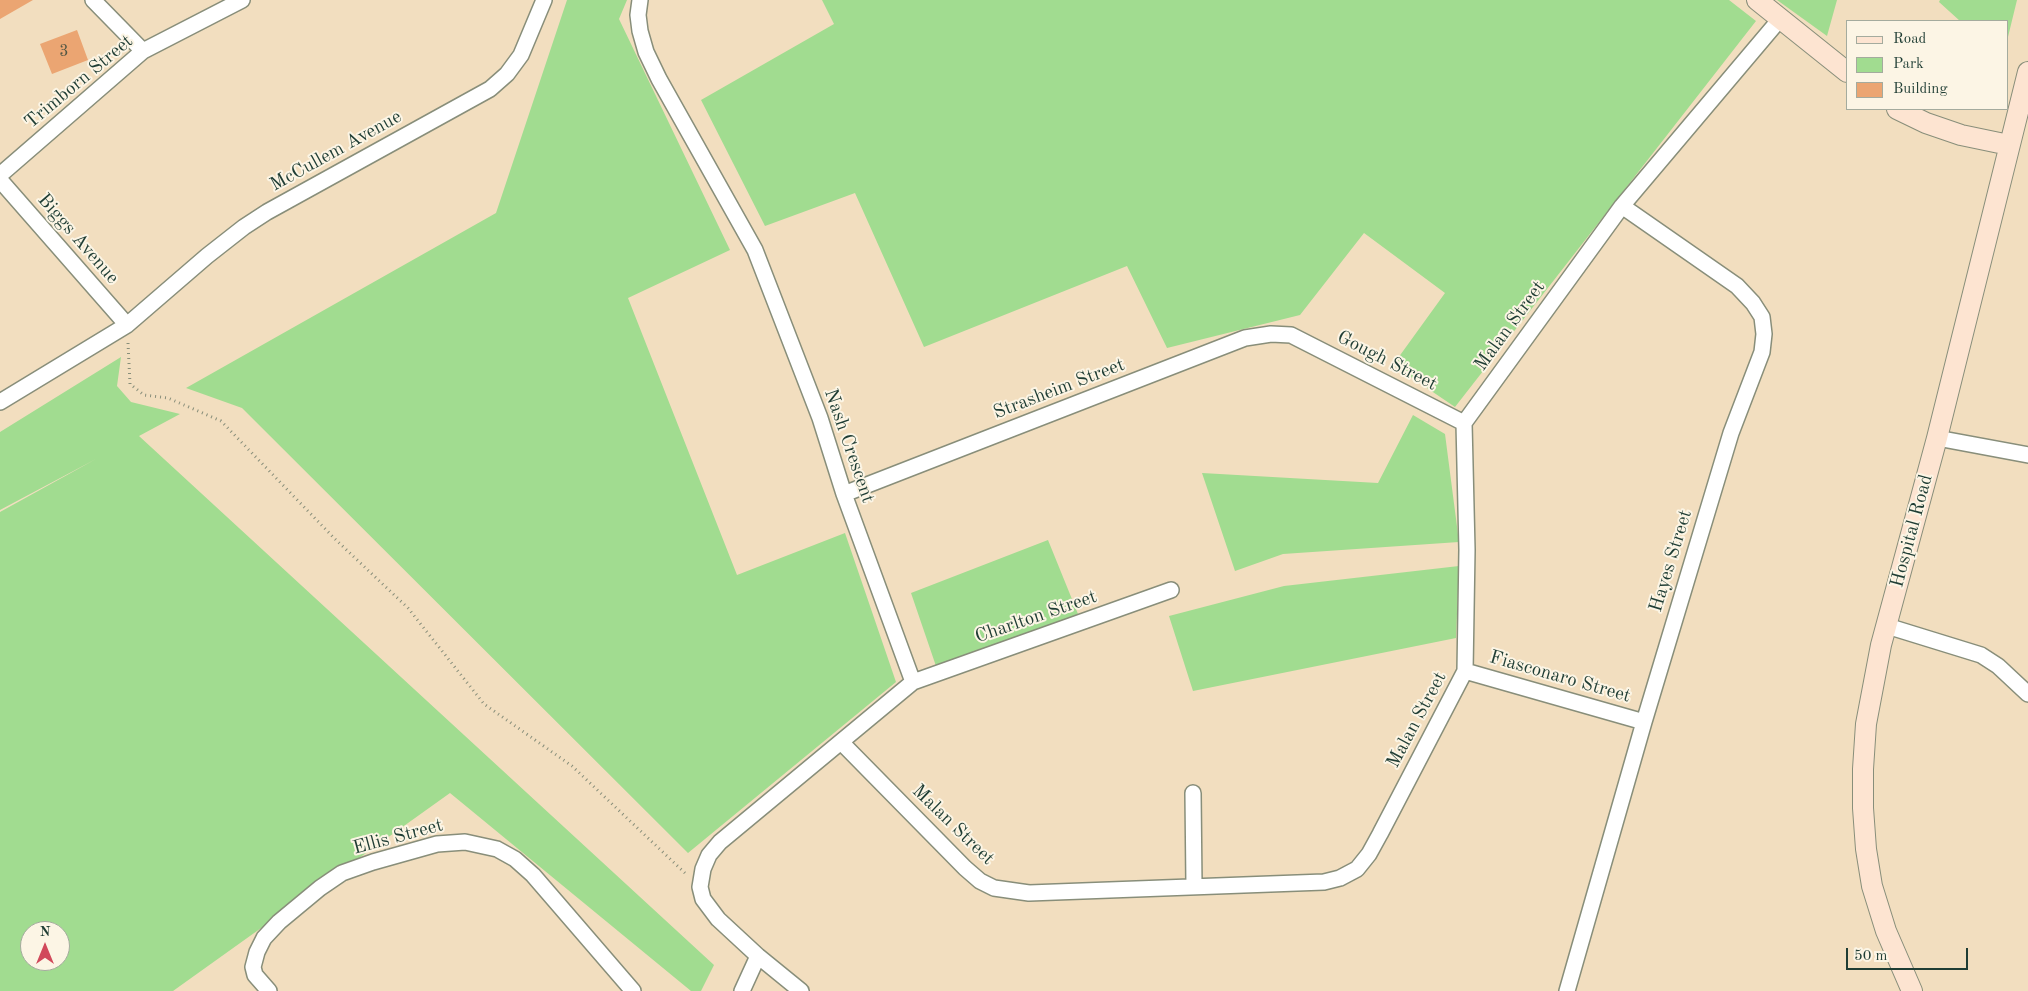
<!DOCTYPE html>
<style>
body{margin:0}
#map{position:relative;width:2028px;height:991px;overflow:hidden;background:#f2debf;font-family:"Old Standard TT",serif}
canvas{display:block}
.legend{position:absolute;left:1846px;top:20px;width:162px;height:90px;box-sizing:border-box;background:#fcf5e5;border:1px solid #a4ab9e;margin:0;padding:6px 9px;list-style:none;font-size:15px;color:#1f3d34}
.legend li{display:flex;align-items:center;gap:10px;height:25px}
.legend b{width:25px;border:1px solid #a4ab9e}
.north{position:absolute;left:20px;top:921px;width:50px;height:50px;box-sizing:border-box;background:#fcf5e5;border:1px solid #a4ab9e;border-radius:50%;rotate:0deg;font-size:14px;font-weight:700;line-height:20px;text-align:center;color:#1f3d34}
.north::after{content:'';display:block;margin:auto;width:18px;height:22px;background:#d1495b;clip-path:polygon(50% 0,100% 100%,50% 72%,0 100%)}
.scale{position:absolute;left:1846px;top:948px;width:122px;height:22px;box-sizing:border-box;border:2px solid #1f3d34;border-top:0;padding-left:6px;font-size:15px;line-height:18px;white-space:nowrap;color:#1f3d34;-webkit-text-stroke:4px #fcf5e5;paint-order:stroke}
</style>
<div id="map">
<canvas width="2028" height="991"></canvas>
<ul class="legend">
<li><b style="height:6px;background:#fde4d1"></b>Road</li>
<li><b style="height:14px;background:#a1dc90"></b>Park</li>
<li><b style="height:14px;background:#eba572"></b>Building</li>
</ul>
<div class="north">N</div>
<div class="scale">50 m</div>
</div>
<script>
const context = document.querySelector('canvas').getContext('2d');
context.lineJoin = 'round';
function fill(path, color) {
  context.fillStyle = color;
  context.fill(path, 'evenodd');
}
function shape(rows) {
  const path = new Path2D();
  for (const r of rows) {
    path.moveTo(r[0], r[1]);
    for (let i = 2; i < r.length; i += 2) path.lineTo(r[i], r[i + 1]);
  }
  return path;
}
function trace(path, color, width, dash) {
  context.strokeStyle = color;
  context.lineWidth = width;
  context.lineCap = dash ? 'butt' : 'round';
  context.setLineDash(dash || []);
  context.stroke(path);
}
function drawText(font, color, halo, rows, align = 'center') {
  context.font = font + ' "Old Standard TT",serif';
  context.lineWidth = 4;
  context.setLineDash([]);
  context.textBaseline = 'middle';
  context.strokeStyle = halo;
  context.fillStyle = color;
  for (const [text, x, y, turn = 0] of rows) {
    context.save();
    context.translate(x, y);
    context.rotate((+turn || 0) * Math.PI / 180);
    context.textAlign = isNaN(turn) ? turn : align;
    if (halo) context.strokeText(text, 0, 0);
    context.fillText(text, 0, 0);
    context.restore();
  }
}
const green = shape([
 [567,0,627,0,619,19,730,250,628,298,737,575,845,533,896,682,688,853,242,408,186,388,496,213],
 [822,0,1729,0,1756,21,1455,407,1393,365,1445,293,1364,233,1300,315,1167,348,1127,266,924,347,855,193,765,226,701,100,834,24],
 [1777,0,1837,0,1827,36],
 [1940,0,2017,0,2007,41,2007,21,1960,21,1939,2],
 [121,357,117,386,131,402,180,414,139,436,714,965,701,991,691,991,450,793,173,991,0,991,0,512,96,459,0,510,0,432],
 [30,931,60,931,60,961,30,961],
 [1413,415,1445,434,1459,542,1283,554,1235,571,1202,473,1378,483],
 [1048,540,1078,614,937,669,911,593],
 [1459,566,1456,638,1193,691,1169,616,1284,586]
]);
const building = shape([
 [0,0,33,0,0,19],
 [77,30,88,60,52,74,40,44]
]);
const path = shape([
 [128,343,130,384,144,395,168,398,221,421,335,539,408,608,484,704,572,766,686,874]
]);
const street = shape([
 [93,0,143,51],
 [640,0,638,15,640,31,646,52,659,79,755,250,820,418,844,494,913,682],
 [0,175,143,51,242,0],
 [0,180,127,325],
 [0,402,127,325,207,256,244,227,267,212,490,89,507,74,521,55,544,0],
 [1937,438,2028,455],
 [844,494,1245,338,1271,334,1291,335,1464,423],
 [1887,626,1981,655,1998,666,2028,694],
 [1465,671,1644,722],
 [841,742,965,868,980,881,994,888,1029,893,1324,882,1340,878,1357,869,1369,854,1380,834,1465,671,1467,550,1464,423,1622,206,1780,19],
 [1193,793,1194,886],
 [269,991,255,975,253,967,257,952,264,938,279,922,320,888,342,873,373,862,437,844,465,842,497,849,515,859,533,875,633,991],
 [742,991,758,956],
 [801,991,758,956,718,919,703,899,700,887,703,869,709,855,720,842,913,682,1171,590],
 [1567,991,1644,722,1731,433,1762,352,1764,334,1762,317,1753,303,1737,286,1622,206]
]);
const secondary = shape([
 [1757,0,1847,72],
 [1897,109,1926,123,1961,135,2009,145],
 [1912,991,1886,931,1872,886,1866,849,1863,808,1863,769,1866,724,1881,645,1937,438,2028,72]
]);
const numberNames = [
 ["3",64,52]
];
const streetNames = [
 ["Trimborn Street",79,82,-40],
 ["McCullem Avenue",336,151,-29],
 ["Biggs Avenue",78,239,49],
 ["Malan Street",1510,326,-54],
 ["Gough Street",1387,361,27],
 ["Strasheim Street",1059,389,-21],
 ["Nash Crescent",849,446,71],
 ["Hospital Road",1912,531,-75],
 ["Hayes Street",1671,561,-73],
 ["Charlton Street",1036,617,-19],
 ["Fiasconaro Street",1560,677,16],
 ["Malan Street",1417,720,-62],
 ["Malan Street",953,825,44],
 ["Ellis Street",398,837,-15]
];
fill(green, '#a1dc90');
fill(building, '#eba572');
trace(street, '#888e7a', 18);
trace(secondary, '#888e7a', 22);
trace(path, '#888e7a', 3, [1, 4]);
trace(street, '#fff', 15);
trace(secondary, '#fde4d1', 20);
drawText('16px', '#525744', null, numberNames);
drawText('19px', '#1f3d34', '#fcf5e5', streetNames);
</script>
